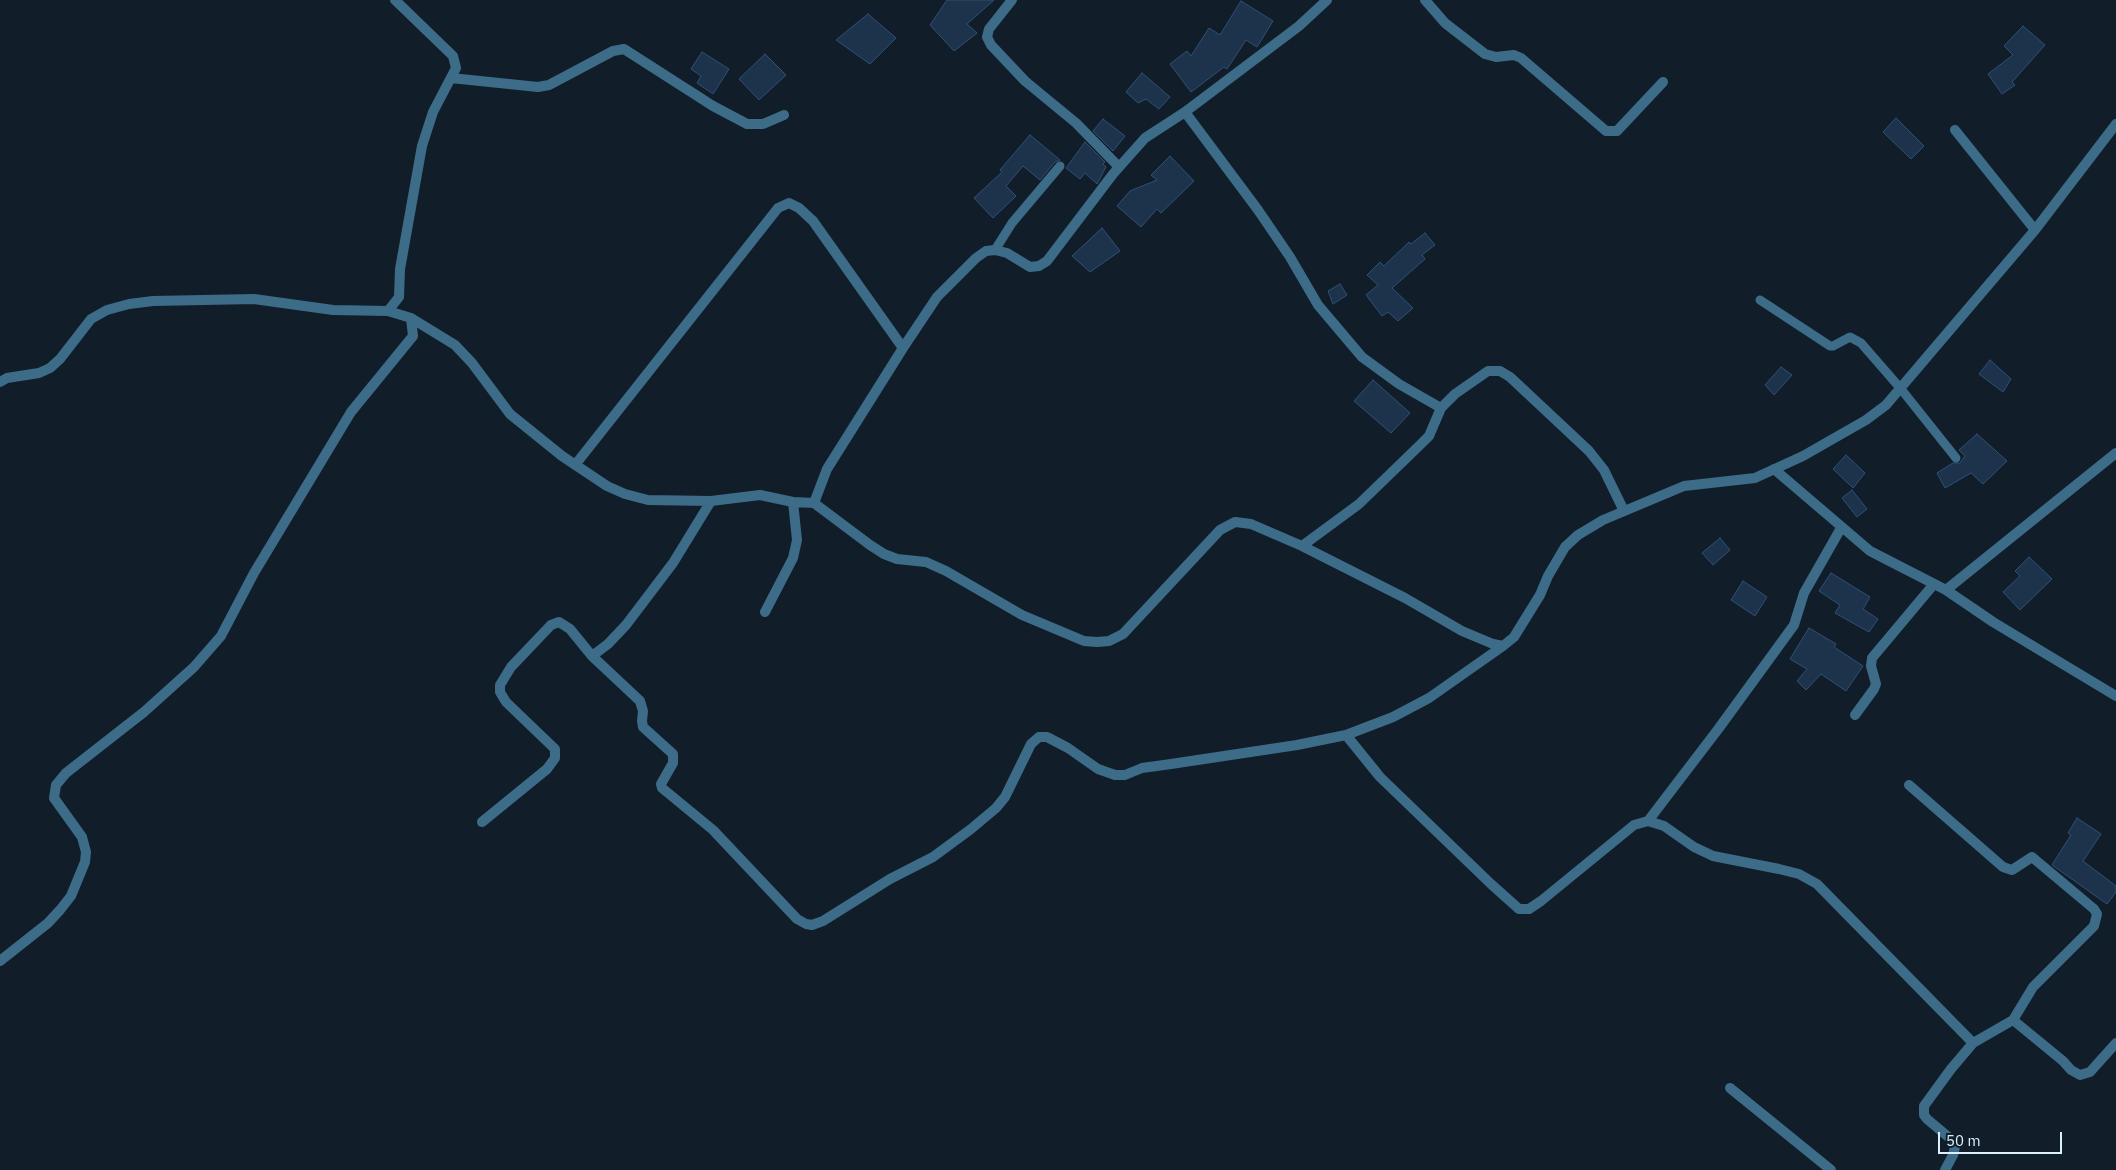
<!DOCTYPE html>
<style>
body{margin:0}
#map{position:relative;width:2116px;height:1170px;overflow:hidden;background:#111e2a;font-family:"IBM Plex Sans",sans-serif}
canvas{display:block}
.scale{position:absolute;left:1938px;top:1132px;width:124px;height:22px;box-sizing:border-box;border:2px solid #dbefff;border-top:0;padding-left:6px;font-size:15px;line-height:18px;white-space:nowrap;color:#dbefff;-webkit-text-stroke:4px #111e2a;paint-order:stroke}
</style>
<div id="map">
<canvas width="2116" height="1170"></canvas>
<div class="scale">50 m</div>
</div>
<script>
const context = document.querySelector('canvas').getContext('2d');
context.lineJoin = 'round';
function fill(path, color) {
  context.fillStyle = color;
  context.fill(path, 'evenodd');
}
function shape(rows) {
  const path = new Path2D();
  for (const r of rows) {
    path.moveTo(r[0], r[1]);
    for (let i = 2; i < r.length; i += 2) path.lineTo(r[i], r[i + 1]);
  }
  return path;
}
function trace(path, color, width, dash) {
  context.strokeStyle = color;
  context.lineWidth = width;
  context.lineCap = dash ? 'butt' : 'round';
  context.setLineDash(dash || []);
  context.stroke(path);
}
const building = shape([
 [947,0,994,0,967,24,977,33,954,51,930,25,947,0],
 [1241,1,1273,21,1257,47,1246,40,1227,69,1224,67,1191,92,1170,64,1187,51,1191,56,1209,28,1220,35,1241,1],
 [868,14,896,38,870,64,836,40,868,14],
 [2023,26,2045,45,2012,82,2015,85,2002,94,1988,74,2013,55,2004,46,2023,26],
 [702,52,729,69,713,94,697,83,701,76,691,69,702,52],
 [765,54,786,75,759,100,739,79,765,54],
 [1142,73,1170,97,1159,109,1146,99,1138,103,1126,92,1142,73],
 [1896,118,1924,146,1911,159,1883,132,1896,118],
 [1103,119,1125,136,1113,151,1093,131,1103,119],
 [1030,135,1060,160,1055,162,1040,180,1023,166,1006,186,1016,196,993,218,974,198,1002,172,1000,170,1030,135],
 [1085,142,1105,162,1103,164,1106,167,1097,184,1085,173,1080,179,1066,168,1085,142],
 [1170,156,1194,181,1161,213,1157,209,1141,227,1117,206,1130,191,1157,180,1151,175,1170,156],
 [1102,228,1120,251,1090,272,1072,256,1102,228],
 [1425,233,1435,245,1422,255,1425,259,1392,288,1413,308,1398,321,1388,312,1382,316,1366,295,1378,285,1367,275,1380,262,1384,266,1409,242,1411,244,1425,233],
 [1340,284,1347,295,1333,304,1328,291,1340,284],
 [1990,360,2011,379,2003,392,1979,374,1990,360],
 [1781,367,1792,375,1774,395,1765,385,1781,367],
 [1373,380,1410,413,1391,433,1354,401,1373,380],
 [1977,434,2007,461,1983,484,1971,473,1945,488,1937,473,1953,463,1960,463,1965,456,1959,450,1977,434],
 [1846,455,1865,473,1853,488,1833,469,1846,455],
 [1852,490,1867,509,1857,517,1842,498,1852,490],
 [1720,538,1730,550,1713,565,1702,553,1720,538],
 [2029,557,2052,579,2020,610,2003,592,2020,576,2015,571,2029,557],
 [1831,573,1870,597,1863,609,1878,619,1869,632,1835,613,1840,605,1819,591,1831,573],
 [1743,581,1767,597,1755,616,1731,600,1743,581],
 [1809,628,1836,644,1834,647,1863,666,1846,691,1821,674,1806,690,1797,681,1807,669,1790,659,1809,628],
 [2077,818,2101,834,2083,861,2116,886,2116,892,2107,904,2052,865,2071,835,2068,833,2077,818]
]);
const service = shape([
 [995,250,1012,223,1060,166],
 [1760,300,1830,346,1833,346,1850,337,1861,343,1901,389,1956,458]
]);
const minor = shape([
 [1012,0,989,29,987,37,991,45,1025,81,1076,123,1119,167],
 [1425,0,1445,23,1485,54,1496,57,1514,55,1521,58,1606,131,1617,131,1663,82],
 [451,78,538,87,549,85,613,51,624,49,713,106,747,124,763,124,784,115],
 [1185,112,1258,210,1290,257,1318,305,1362,357,1399,384,1441,408,1455,394,1488,371,1500,371,1510,377,1589,451,1604,470,1624,511],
 [1955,130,2035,230],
 [388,311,399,297,400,269,422,146,433,112,456,68,453,56,395,0],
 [0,382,7,378,39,373,50,368,60,359,91,319,107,310,129,304,153,301,254,299,333,310,388,311,411,318,455,345,472,363,510,414,562,456,607,486,625,494,648,500,711,501,760,495,793,502,814,503,827,469,903,348,937,297,976,258,986,251,995,250,1007,253,1030,267,1039,266,1047,261,1113,174,1145,138,1185,112,1299,26,1327,0],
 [575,465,778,208,789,203,799,208,813,221,903,348],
 [1774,469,1870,551,1946,590,1993,622,2116,696],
 [711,501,673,563,626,625,608,644,592,656,640,701,643,711,642,721,643,727,673,754,673,763,661,784,662,788,713,830,797,919,806,924,812,925,823,921,890,879,933,857,971,829,996,808,1005,797,1031,744,1039,737,1047,737,1068,748,1098,769,1115,775,1125,775,1142,768,1171,764,1297,745,1346,735,1393,717,1429,698,1503,646],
 [814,503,870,545,884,554,897,559,926,562,946,571,1022,615,1084,641,1097,642,1109,641,1123,634,1220,530,1235,522,1251,524,1302,546,1405,598,1462,631,1493,644,1503,646,1514,637,1540,595,1548,576,1565,547,1578,535,1603,520,1684,486,1755,478,1803,456,1866,420,1886,405,2035,230,2116,124],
 [1302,546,1359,504,1421,444,1429,436,1441,408],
 [1946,590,2116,453],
 [765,612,793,558,797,540,793,502],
 [1855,715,1874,689,1876,684,1871,666,1872,658,1934,584],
 [1346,735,1380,777,1491,884,1519,909,1529,909,1541,901,1634,825,1648,821,1664,826,1694,847,1713,856,1779,869,1799,874,1817,884,1973,1043],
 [1909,785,2003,867,2012,870,2032,857,2094,909,2097,914,2094,926,2033,987,2013,1020],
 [1648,821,1719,728,1794,625,1804,593,1841,528],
 [482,822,547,769,555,758,555,749,506,702,500,692,500,685,511,667,551,625,559,622,570,629,592,656],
 [0,961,48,923,60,910,71,896,85,862,86,852,82,837,54,798,56,785,66,773,144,712,194,667,221,636,254,573,351,412,413,336,411,318],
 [1730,1088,1831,1170],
 [1945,1170,1953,1155,1955,1147,1952,1140,1927,1119,1924,1115,1924,1106,1951,1069,1973,1043,2013,1020,2063,1061,2071,1070,2080,1075,2090,1072,2116,1043]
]);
fill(building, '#1d324b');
trace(building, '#2f5177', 1);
trace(service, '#3d6c89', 9);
trace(minor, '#3d6c89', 10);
</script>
